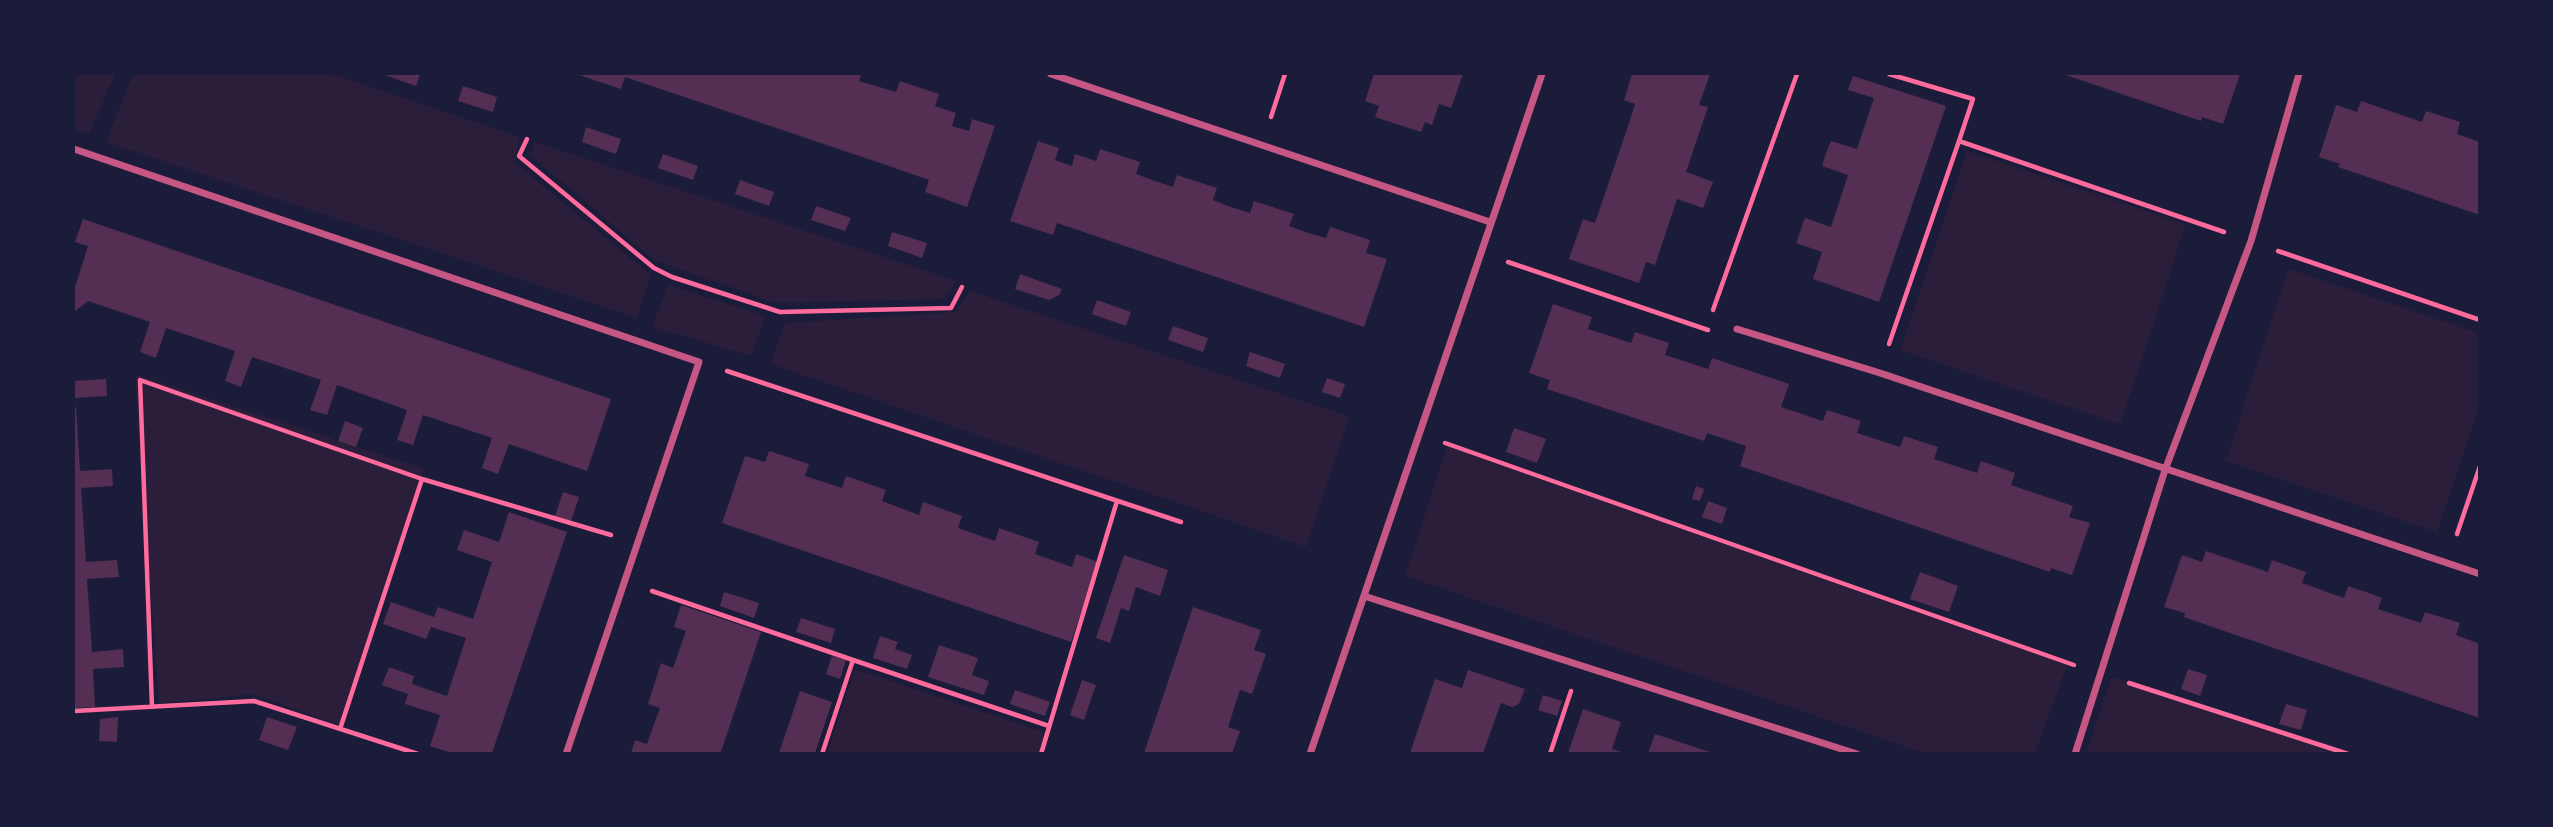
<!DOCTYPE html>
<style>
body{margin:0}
#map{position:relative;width:2553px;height:827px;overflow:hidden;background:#1b1b3a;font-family:Raleway,sans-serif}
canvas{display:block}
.frame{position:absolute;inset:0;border:75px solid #1b1b3a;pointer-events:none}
</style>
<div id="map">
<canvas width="2553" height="827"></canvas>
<div class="frame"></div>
</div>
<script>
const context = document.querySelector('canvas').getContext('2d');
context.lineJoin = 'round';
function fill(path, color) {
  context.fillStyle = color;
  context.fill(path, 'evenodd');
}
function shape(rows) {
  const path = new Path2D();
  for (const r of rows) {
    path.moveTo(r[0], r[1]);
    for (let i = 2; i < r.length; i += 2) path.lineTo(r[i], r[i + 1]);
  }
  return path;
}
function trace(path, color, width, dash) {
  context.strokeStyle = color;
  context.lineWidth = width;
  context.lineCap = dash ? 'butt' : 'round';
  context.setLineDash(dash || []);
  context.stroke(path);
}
const green = shape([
 [74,74,115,74,89,134,74,129],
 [133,74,332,74,520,137,514,162,651,275,637,318,106,142],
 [535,142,957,281,944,299,776,303,654,260,530,155],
 [1967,151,2186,224,2120,424,1900,350],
 [2288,269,2479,333,2479,408,2437,532,2226,461],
 [668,285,766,316,751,356,652,327],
 [970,291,1349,416,1306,547,770,364,785,323,955,312],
 [135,374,424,469,344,727,253,694,159,704],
 [1447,446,1918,613,2068,663,2035,753,1924,753,1405,576],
 [855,669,1046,733,1039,753,827,754],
 [2112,677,2336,753,2086,754]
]);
const building = shape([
 [382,74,420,74,416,86],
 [576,74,861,74,859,81,896,92,900,81,939,94,935,106,956,113,952,126,969,131,972,119,995,126,967,207,925,192,929,180,892,167,625,77,621,89],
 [1374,74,1463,74,1451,108,1439,104,1432,125,1425,122,1421,132,1375,117,1379,106,1365,101],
 [1632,74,1710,74,1699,105,1708,107,1686,172,1713,182,1703,208,1677,199,1655,265,1646,262,1639,283,1569,259,1583,219,1595,223,1628,126,1635,104,1624,100],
 [2063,74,2240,74,2223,124,2202,117,2201,121],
 [1853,76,1946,106,1879,302,1813,279,1822,252,1796,243,1805,218,1831,227,1848,175,1822,166,1826,153,1831,141,1857,149,1874,98,1848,90],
 [463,86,497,97,493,112,458,101],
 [2361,101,2422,122,2426,111,2460,122,2457,134,2480,142,2480,215,2338,167,2340,164,2319,157,2336,105,2357,112],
 [586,127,621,139,616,154,582,142],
 [1038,141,1059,148,1055,160,1072,166,1075,154,1096,161,1100,149,1140,162,1136,174,1155,181,1173,187,1177,175,1217,188,1213,200,1231,207,1250,213,1254,201,1294,214,1289,226,1308,233,1326,238,1330,227,1370,240,1366,253,1387,259,1364,327,1057,223,1053,235,1010,221],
 [663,154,698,166,693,180,658,168],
 [740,180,774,192,769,206,735,194],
 [816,206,851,218,845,231,811,220],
 [83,219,611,399,587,471,509,444,498,474,482,468,492,438,423,415,413,445,397,440,407,410,337,385,327,415,310,410,321,380,252,357,241,387,225,381,235,351,166,328,156,358,140,352,150,322,88,301,74,312,74,290,88,246,75,242],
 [892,232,927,243,922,258,888,246],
 [1020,274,1062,289,1059,295,1049,300,1015,289],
 [1097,300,1131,312,1126,326,1092,314],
 [1553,304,1592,317,1588,329,1610,336,1631,343,1635,332,1669,343,1665,355,1687,362,1708,369,1712,358,1789,384,1781,407,1823,421,1827,410,1861,421,1857,433,1900,447,1904,436,1938,447,1934,459,1977,473,1981,461,2015,473,2011,485,2073,506,2069,517,2090,523,2072,575,2051,568,2050,572,1740,466,1746,446,1707,433,1704,441,1547,389,1550,380,1529,373],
 [1173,326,1208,338,1203,352,1168,340],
 [1250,352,1285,364,1280,378,1246,366],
 [1327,378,1345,384,1340,398,1322,392],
 [106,379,107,396,74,398,74,381],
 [74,407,76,407,80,471,112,469,113,486,81,488,86,562,117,560,119,577,87,579,92,652,123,649,124,667,93,669,95,707,74,708],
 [345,421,363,428,356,447,338,441],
 [1514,428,1546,439,1537,463,1506,452],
 [769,451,809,464,805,476,842,488,846,476,886,490,882,501,919,515,923,502,962,516,958,528,995,541,999,528,1039,542,1035,554,1072,567,1076,554,1098,562,1071,642,722,523,745,456,765,462],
 [1696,486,1704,489,1700,501,1692,499],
 [563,492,579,497,571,521,555,516],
 [1708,501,1727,508,1722,524,1702,517],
 [509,512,567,532,492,753,452,753,430,746,440,715,405,704,408,694,382,685,389,667,414,676,412,684,447,696,466,638,431,627,426,639,383,624,391,602,434,617,438,607,473,619,492,562,457,550,464,530,499,542],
 [2206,551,2268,572,2272,560,2306,572,2302,583,2344,598,2348,586,2366,592,2382,598,2378,609,2421,623,2425,612,2460,623,2456,635,2480,644,2480,718,2224,631,2184,617,2185,613,2164,607,2182,555,2202,562],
 [1124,555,1168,570,1160,596,1136,587,1129,611,1121,608,1110,643,1096,638],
 [1920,572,1958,586,1949,612,1910,599],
 [724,592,759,603,754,618,720,606],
 [681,605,761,632,722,749,720,753,631,753,635,740,647,744,660,708,648,704,661,663,673,668,686,631,674,627],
 [1193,607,1261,630,1254,650,1266,654,1252,694,1240,690,1228,727,1240,731,1232,753,1144,753],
 [801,618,835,629,831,643,796,632],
 [880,636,898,642,895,649,912,655,907,669,873,658],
 [939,645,978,658,972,675,989,681,984,695,928,677],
 [832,656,846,660,840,679,826,674],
 [2188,669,2207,675,2200,696,2181,689],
 [1468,670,1525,689,1519,704,1512,707,1501,703,1483,753,1410,753,1435,679,1462,688],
 [1082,680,1096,685,1084,720,1070,715],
 [1015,690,1050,702,1045,716,1010,704],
 [800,691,832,702,815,753,779,753],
 [1543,695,1562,701,1557,716,1538,710],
 [2286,704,2307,710,2301,730,2279,724],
 [1583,709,1621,722,1612,749,1625,753,1568,753],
 [118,717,117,742,99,741,100,719],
 [267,717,297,727,288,750,259,740],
 [1655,734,1713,753,1648,753]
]);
const path = shape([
 [1889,74,1973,99,1959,141],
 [1271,117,1285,74],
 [527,139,519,156,654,268,672,277,780,312,951,308,962,287],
 [2278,251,2480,320],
 [1508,262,1708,330],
 [1713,310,1797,74],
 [1889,344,1959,141,2224,232],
 [727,371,1181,522],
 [1445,443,2074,665],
 [2457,534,2480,466],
 [652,591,853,660],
 [2129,683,2348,754],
 [152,707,140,380,422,479,611,535],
 [74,711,254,701,418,754],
 [340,729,422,479],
 [822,754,853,660,1049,726],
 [1041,754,1117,501],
 [1550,754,1571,691]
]);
const minor = shape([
 [1051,74,1490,222],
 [74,149,699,362,566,754],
 [1737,329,1880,373,2480,574],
 [1364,596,1857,754],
 [1310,754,1542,74],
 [2075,754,2165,470,2251,241,2299,74]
]);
fill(green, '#2a1e3b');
fill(building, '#542f53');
trace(path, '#ff6b9d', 4.5);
trace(minor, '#c65784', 7);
</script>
